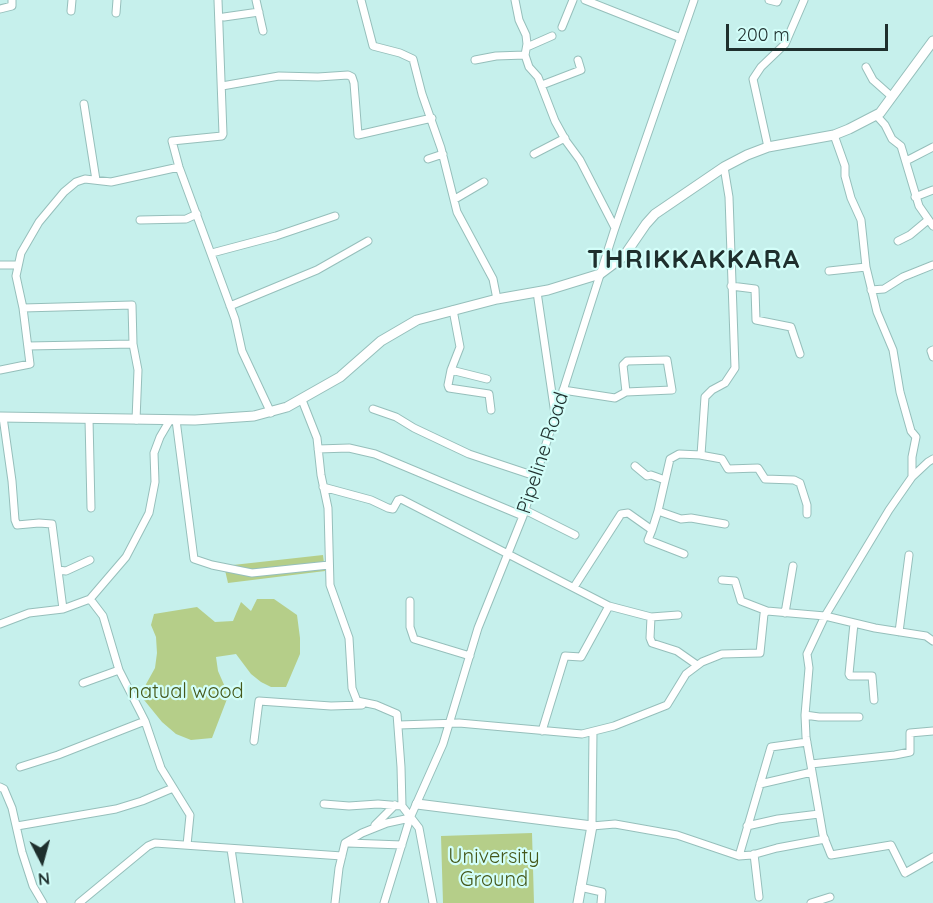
<!DOCTYPE html>
<style>
body{margin:0}
#map{position:relative;width:933px;height:903px;overflow:hidden;background:#c6f0ec;font-family:Quicksand,sans-serif}
canvas{display:block}
.north{position:absolute;left:12px;top:831px;width:60px;height:60px;-webkit-text-stroke:4px #d3fef9;paint-order:stroke;rotate:174deg;font-size:16px;font-weight:700;line-height:24px;text-align:center;color:#1e2f2d}
.north::after{content:'';display:block;margin:auto;width:21px;height:27px;background:#1e2f2d;clip-path:polygon(50% 0,100% 100%,50% 72%,0 100%)}
.scale{position:absolute;left:726px;top:24px;width:162px;height:27px;box-sizing:border-box;border:3px solid #1e2f2d;border-top:0;padding-left:8px;font-size:18px;line-height:21px;white-space:nowrap;color:#1e2f2d;-webkit-text-stroke:4px #d3fef9;paint-order:stroke}
</style>
<div id="map">
<canvas width="933" height="903"></canvas>
<div class="north">N</div>
<div class="scale">200 m</div>
</div>
<script>
const context = document.querySelector('canvas').getContext('2d');
context.lineJoin = 'round';
function fill(path, color) {
  context.fillStyle = color;
  context.fill(path, 'evenodd');
}
function shape(rows) {
  const path = new Path2D();
  for (const r of rows) {
    path.moveTo(r[0], r[1]);
    for (let i = 2; i < r.length; i += 2) path.lineTo(r[i], r[i + 1]);
  }
  return path;
}
function trace(path, color, width, dash) {
  context.strokeStyle = color;
  context.lineWidth = width;
  context.lineCap = dash ? 'butt' : 'round';
  context.setLineDash(dash || []);
  context.stroke(path);
}
function drawText(font, color, halo, rows, align = 'center') {
  context.font = font + ' Quicksand,sans-serif';
  context.lineWidth = 4.5;
  context.setLineDash([]);
  context.textBaseline = 'middle';
  context.strokeStyle = halo;
  context.fillStyle = color;
  for (const [text, x, y, turn = 0] of rows) {
    context.save();
    context.translate(x, y);
    context.rotate((+turn || 0) * Math.PI / 180);
    context.textAlign = isNaN(turn) ? turn : align;
    if (halo) context.strokeText(text, 0, 0);
    context.fillText(text, 0, 0);
    context.restore();
  }
}
const green = shape([
 [323,555,325,571,228,583,224,566],
 [257,599,274,599,297,615,300,638,300,654,286,687,271,687,261,682,251,674,236,654,216,657,218,671,225,687,227,699,212,738,191,740,176,734,162,722,140,695,155,668,157,653,156,637,151,625,154,614,197,607,215,622,233,621,241,602,251,611],
 [532,833,534,903,443,903,441,836]
]);
const minor = shape([
 [218,0,223,134,222,136,172,141,179,167,235,319,242,351,271,413],
 [256,0,263,31],
 [361,0,373,46,400,53,413,59,422,94,441,148,457,212,493,279,497,299],
 [515,0,519,20,526,35,527,44,525,55,529,67,538,77,555,121,566,141,580,160,615,228],
 [585,0,681,38],
 [769,0,777,2,778,0],
 [0,9,12,6,12,0],
 [71,11,72,0],
 [116,13,117,0],
 [224,17,259,12],
 [562,27,573,0],
 [527,47,552,36],
 [475,60,496,56,525,55],
 [866,67,873,80,891,96],
 [542,85,581,70,578,60],
 [222,86,279,76,318,77,348,75,352,77,354,83,358,135,432,118],
 [84,104,96,180],
 [876,115,885,125,892,139,901,146,919,206,933,226],
 [834,135,845,166,845,176,851,198,861,220,866,267,877,312,893,350,900,392,911,431,916,437,912,457,912,477,889,510,825,616,807,654,809,668,805,715,806,737,823,835,831,855,891,845,905,873,933,857],
 [768,147,753,79,761,67,785,44,804,0],
 [534,154,565,138],
 [428,159,443,154],
 [906,161,933,147],
 [915,197,933,190],
 [455,199,484,182],
 [140,220,186,219,197,214],
 [898,241,910,235,928,220],
 [212,253,276,236,335,216],
 [0,265,18,265],
 [829,271,866,267],
 [731,286,755,289,756,320,791,327,800,354],
 [871,290,884,289,903,277,933,265],
 [537,292,555,414],
 [230,306,317,270,368,241],
 [23,308,16,276,21,253,39,222,64,192,76,182,85,179,111,182,179,167],
 [453,310,460,347,451,370,487,379],
 [28,346,133,344,138,370,136,420],
 [933,350,931,351,933,357],
 [0,370,30,364,23,308,132,305,133,344],
 [451,370,448,385,449,388,489,394,491,410],
 [563,390,615,398,626,392,672,390,667,360,627,361,623,365,626,392],
 [302,400,317,438,321,475,328,508,330,585,349,638,352,688,357,701,376,705,397,714,401,767,402,806,419,828,433,903],
 [373,409,396,417,414,428,469,454,535,476],
 [3,417,12,481,15,520,17,525,39,523,52,524,63,609],
 [89,419,91,508],
 [176,420,194,559,212,565,252,573,329,565],
 [318,449,349,448,375,454,523,516],
 [700,455,722,459,728,469,758,468,765,479,794,480,800,483,807,505,807,514],
 [635,466,647,476,651,475,665,480],
 [912,477,928,462,933,459],
 [323,487,371,500,388,508,393,509,398,500,401,499,609,606,651,617,678,615],
 [525,510,575,535],
 [658,511,670,459,679,454,701,455,705,397,712,390,725,383,735,368,729,197,724,167],
 [652,530,648,540,684,554],
 [58,570,66,571,90,560],
 [722,580,735,581,741,601,767,611],
 [574,587,621,514,628,513,652,530,658,511,681,519,691,518,725,524],
 [90,599,103,616,119,670,145,721,161,768,190,815,187,845],
 [410,601,410,627,414,639,470,656],
 [785,613,793,566],
 [651,617,650,638,652,643,677,651,697,665],
 [854,623,849,674,850,676,872,676,874,700],
 [0,624,29,613,63,609,90,599,126,557,149,513,155,482,154,453,160,437,170,420],
 [899,632,909,555],
 [83,683,119,670],
 [805,715,819,717,859,717],
 [399,725,459,723,582,734,614,726,667,705,686,674,702,662,722,654,760,653,764,614,767,611,825,616,875,628,926,636,933,641],
 [542,731,565,656,581,657,609,606],
 [593,732,592,826,615,824,677,835,739,856,752,855,777,848,825,839],
 [254,741,259,701,331,706,362,705],
 [811,764,895,755,910,752,910,733,933,731],
 [20,767,58,755,145,721],
 [760,784,812,772],
 [0,787,4,789,12,808,22,852,33,886,43,903],
 [324,804,349,806,378,804,402,806],
 [375,825,395,805],
 [17,826,116,809,142,801,173,788],
 [747,826,778,819,819,814],
 [348,843,402,845],
 [231,849,239,903],
 [754,854,759,897],
 [739,856,771,747,807,742],
 [580,887,602,892,601,903],
 [79,903,148,846,155,843,342,856],
 [335,903,339,868,345,843,362,833,387,823,410,818],
 [384,903,410,818,443,744,478,628,523,516,615,228,694,0],
 [811,903,830,897]
]);
const major = shape([
 [0,417,195,420,254,416,287,407,340,377,381,341,417,320,497,299,548,290,600,274,624,256,646,224,655,214,724,167,747,155,768,147,834,135,849,129,880,113,933,41],
 [417,804,592,826,578,903]
]);
const streetNames = [
 ["Pipeline Road",543,453,-72]
];
const parkNames = [
 ["natual wood",186,692],
 ["University",494,857],
 ["Ground",494,880]
];
const districtNames = [
 ["THRIKKAKKARA",694,260]
];
fill(green, '#b5ce89');
trace(minor, '#96bfbb', 9);
trace(major, '#96bfbb', 11);
trace(minor, '#fff', 7);
trace(major, '#fff', 9);
drawText('20px', '#1e2f2d', '#d3fef9', streetNames);
drawText('20px', '#45581a', '#d3fef9', parkNames);
context.letterSpacing = '1.5px';
drawText('bold 26px', '#1e2f2d', '#d3fef9', districtNames);
context.letterSpacing = '0px';
</script>
